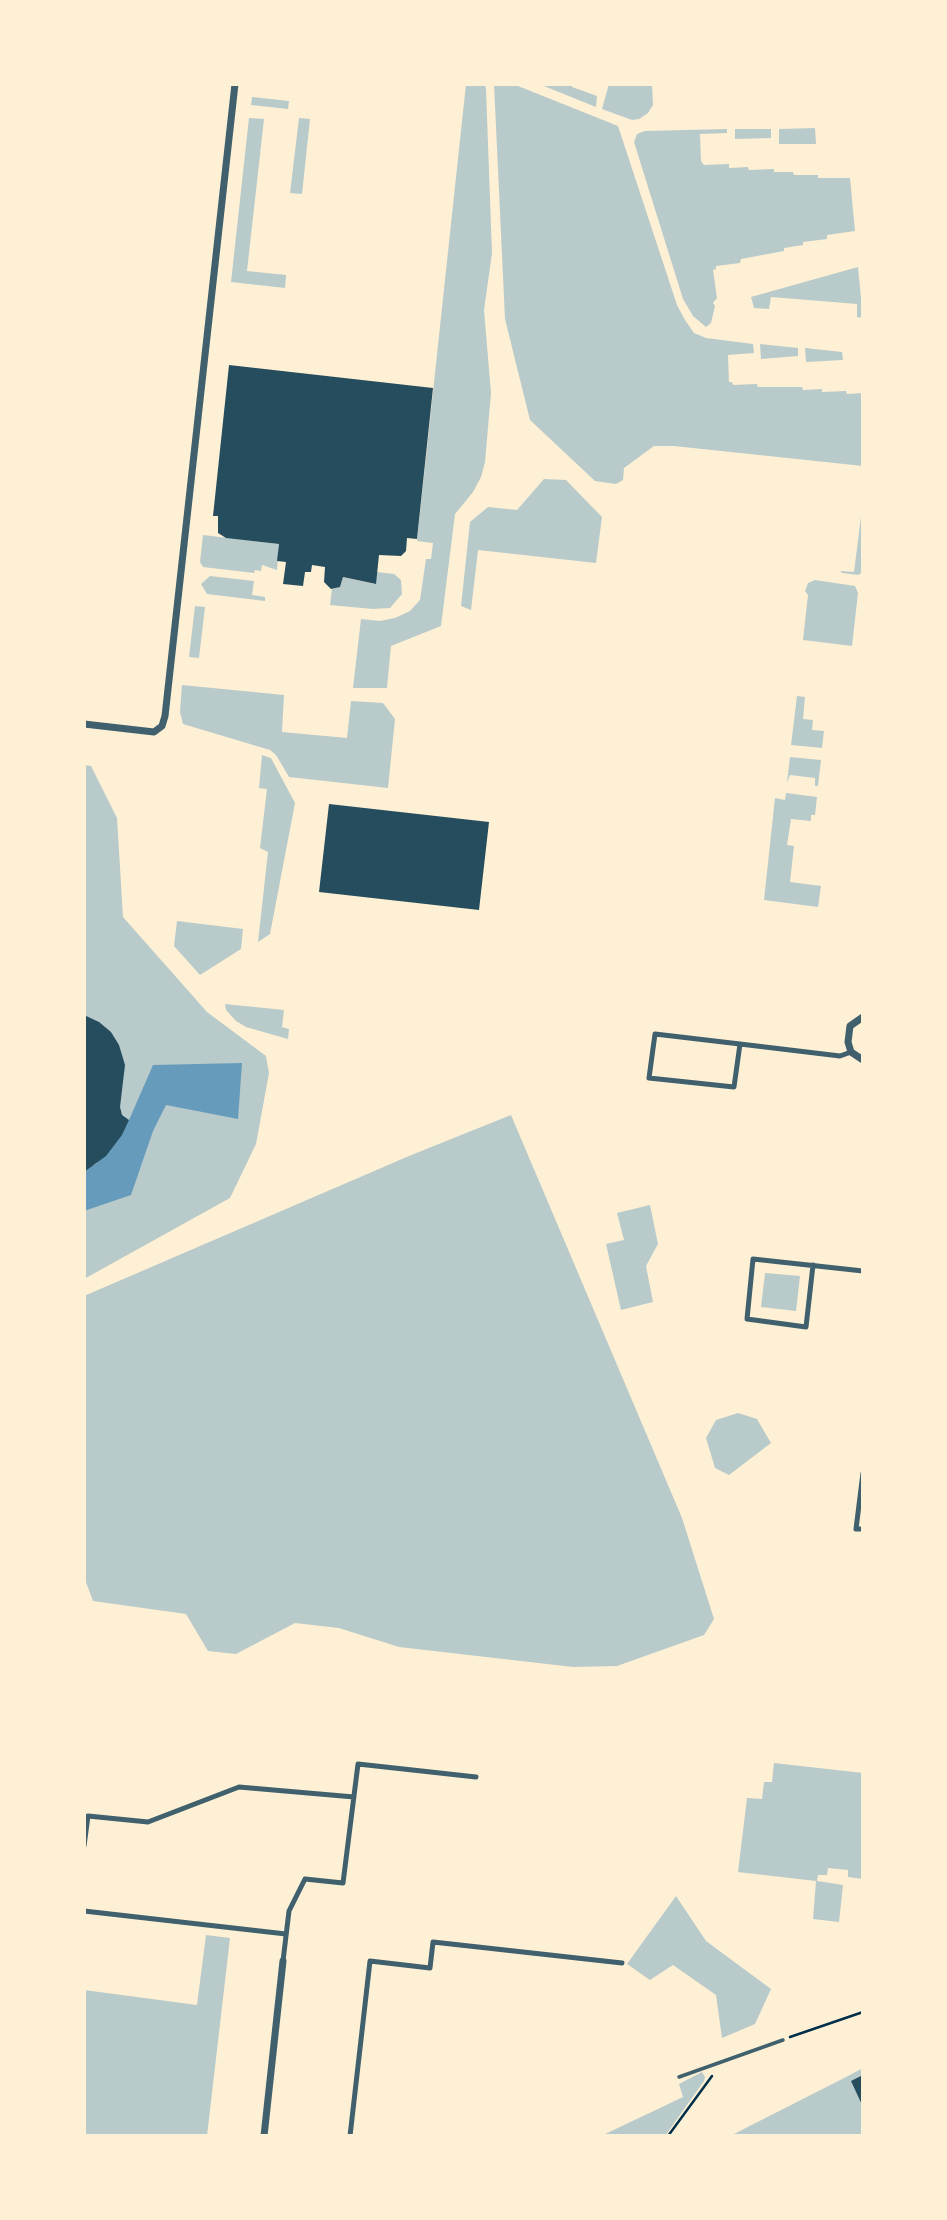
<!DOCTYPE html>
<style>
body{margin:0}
#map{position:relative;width:947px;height:2220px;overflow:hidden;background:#fdf0d5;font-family:"PT Sans Narrow",sans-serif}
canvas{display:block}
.frame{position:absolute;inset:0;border:86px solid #fdf0d5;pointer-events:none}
</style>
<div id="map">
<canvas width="947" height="2220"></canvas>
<div class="frame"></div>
</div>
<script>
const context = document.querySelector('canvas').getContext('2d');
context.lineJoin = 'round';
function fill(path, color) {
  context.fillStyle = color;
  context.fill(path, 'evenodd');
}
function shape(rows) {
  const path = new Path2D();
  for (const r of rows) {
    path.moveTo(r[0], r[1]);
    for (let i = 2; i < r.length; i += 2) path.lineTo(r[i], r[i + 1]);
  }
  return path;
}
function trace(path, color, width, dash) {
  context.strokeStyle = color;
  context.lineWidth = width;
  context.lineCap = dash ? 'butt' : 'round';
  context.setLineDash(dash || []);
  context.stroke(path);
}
const green = shape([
 [466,84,485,84,486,89,492,253,484,310,491,393,485,462,481,477,473,492,455,514,441,626,391,646,387,688,353,688,361,619,380,621,395,618,410,611,420,600,426,559,431,559,433,543,417,541],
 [494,84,513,84,618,126,677,305,685,320,694,333,706,338,753,344,754,353,728,355,729,382,732,382,733,385,757,384,758,387,802,387,803,390,822,389,822,392,846,391,847,394,863,393,863,466,674,446,654,446,624,468,623,480,616,484,595,481,530,420,505,319],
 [539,84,573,84,572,87,597,96,596,107],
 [609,84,652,84,653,105,648,113,639,119,632,120,602,109],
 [252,97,289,101,288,109,251,105],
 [249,118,264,119,247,271,286,275,285,288,231,282],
 [299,118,310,119,302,194,290,193],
 [815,128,816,144,779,144,779,129],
 [727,129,727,133,700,134,701,161,704,165,729,164,729,168,748,167,749,170,774,169,774,172,793,172,794,175,818,175,818,178,850,178,855,231,827,235,827,239,803,242,803,245,784,248,784,251,741,259,740,263,716,266,716,269,713,270,717,298,713,303,715,306,711,323,706,327,693,316,683,299,634,142,637,134,645,131],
 [735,129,771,129,771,138,735,139],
 [858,267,863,318,857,317,857,304,771,297,769,309,754,308,751,297],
 [760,344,798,348,798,356,761,359],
 [805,348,842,352,843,360,806,362],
 [544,479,566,480,602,517,596,563,478,550,471,610,461,606,470,522,488,507,517,510],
 [863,501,863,571,859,575,842,573,840,571,854,572],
 [203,535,279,544,277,570,262,565,261,571,255,570,254,573,203,567,200,562],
 [377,572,394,574,401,580,402,594,390,608,373,609,330,605,332,589,340,587,343,577,375,584],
 [210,576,254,581,252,595,265,597,265,601,207,594,201,584],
 [815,580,855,586,858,593,852,646,803,640,808,595,805,591,808,583],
 [195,606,205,607,199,658,189,657],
 [182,685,284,695,282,732,347,738,351,701,383,703,395,719,388,788,289,777,276,755,270,750,183,724,180,712],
 [797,696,805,697,803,719,813,720,812,730,824,731,822,748,791,745],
 [262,755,271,758,295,803,270,934,258,942,268,852,260,848,267,789,259,788],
 [790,757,821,760,818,786,815,786,815,778,790,775,787,783],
 [84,765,91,766,117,818,123,917,207,1012,266,1056,269,1073,256,1144,230,1198,84,1279],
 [786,793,817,797,815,815,811,815,811,821,791,819,787,845,794,846,790,882,821,886,818,907,764,900,775,798,785,800],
 [177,921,243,929,241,949,200,975,174,946],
 [225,1004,284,1010,282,1027,289,1029,288,1039,246,1027,236,1021,226,1010],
 [511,1115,682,1518,714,1619,704,1635,617,1666,573,1667,399,1647,339,1628,295,1623,236,1654,208,1651,186,1614,93,1601,84,1577,84,1296,409,1156],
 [650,1205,658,1244,646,1266,653,1302,621,1310,606,1244,624,1240,617,1213],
 [765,1273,800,1276,796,1311,761,1307],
 [738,1413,757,1419,771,1443,729,1475,715,1468,706,1438,716,1420],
 [774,1763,863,1773,863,1879,848,1877,848,1870,828,1868,827,1875,818,1875,817,1881,843,1885,839,1922,813,1919,816,1881,738,1872,747,1798,762,1799,764,1782,772,1782],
 [676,1896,706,1941,771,1989,755,2024,722,2038,716,1995,673,1965,650,1980,627,1964],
 [206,1935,230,1938,207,2136,84,2136,84,1990,197,2005],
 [863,2068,863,2136,730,2136,848,2076],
 [702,2072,705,2077,704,2081,665,2136,601,2136,683,2097,679,2084]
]);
const water = shape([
 [242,1063,238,1119,166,1105,153,1131,131,1195,84,1211,84,1169,96,1164,129,1120,153,1065]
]);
const building = shape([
 [229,365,433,388,417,539,407,538,406,551,401,556,379,555,376,584,343,577,340,587,331,589,324,582,325,567,312,565,311,572,305,572,303,586,283,584,286,562,277,561,279,544,226,538,218,533,218,516,213,516],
 [329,804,489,822,479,910,319,892],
 [84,1015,99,1022,111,1032,119,1045,125,1065,120,1107,122,1115,129,1120,122,1135,106,1156,84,1172],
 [863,2075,863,2107,851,2081]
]);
const path = shape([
 [790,2037,863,2012],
 [668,2136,712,2076]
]);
const service = shape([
 [679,2077,783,2040]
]);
const pedestrian = shape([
 [740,1044,734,1087,649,1078,655,1034,740,1044,840,1056,851,1052],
 [813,1265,806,1327,747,1319,753,1259,863,1271],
 [863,1473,856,1529,863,1529],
 [84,1846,88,1816,148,1822,239,1787,354,1797],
 [84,1911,286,1934],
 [283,1961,289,1911,305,1879,343,1883,358,1764,476,1777],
 [350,2136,370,1961,430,1968,433,1942,622,1963]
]);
const minor = shape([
 [84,724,154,732,162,726,165,716,235,84],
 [863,1017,850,1026,848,1042,851,1052,863,1060],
 [264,2136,283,1961]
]);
fill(green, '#b9caca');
fill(water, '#669bbc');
fill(building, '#264d5e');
trace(path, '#003049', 2.5);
trace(service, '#3f606c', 3.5);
trace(pedestrian, '#3f606c', 5);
trace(minor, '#3f606c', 7);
</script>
